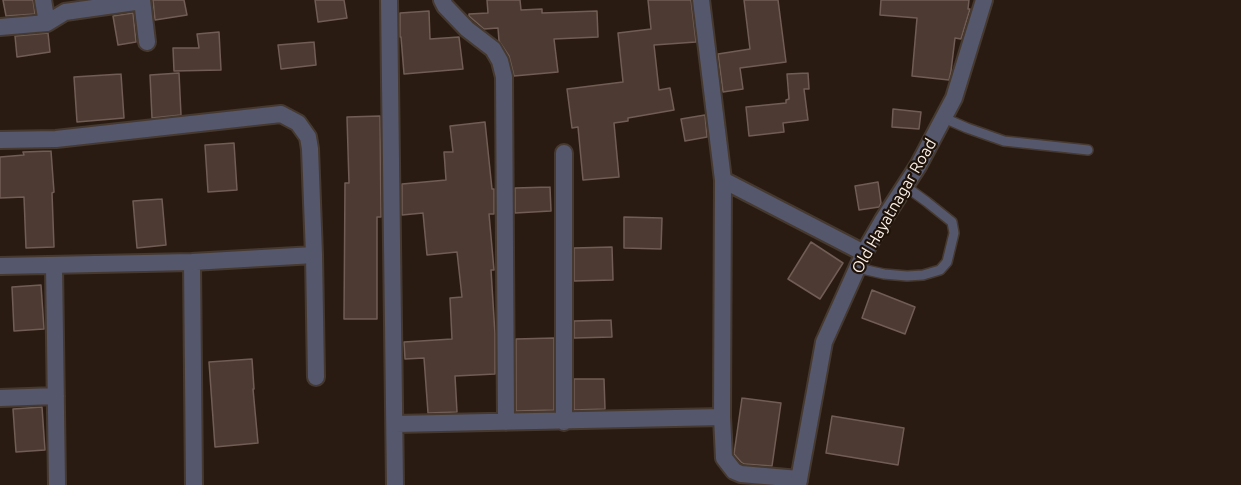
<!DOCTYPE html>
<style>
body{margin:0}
canvas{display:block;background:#291b11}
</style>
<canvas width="1241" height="485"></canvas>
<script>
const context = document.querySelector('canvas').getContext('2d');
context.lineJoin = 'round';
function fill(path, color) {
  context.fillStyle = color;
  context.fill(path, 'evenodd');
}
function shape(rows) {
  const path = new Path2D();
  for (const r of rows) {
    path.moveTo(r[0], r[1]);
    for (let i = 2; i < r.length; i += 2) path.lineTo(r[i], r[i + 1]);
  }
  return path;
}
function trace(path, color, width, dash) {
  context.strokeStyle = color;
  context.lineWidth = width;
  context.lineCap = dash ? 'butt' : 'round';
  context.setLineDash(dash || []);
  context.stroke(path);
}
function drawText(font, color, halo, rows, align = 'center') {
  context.font = font + ' Ubuntu,sans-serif';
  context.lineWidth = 4.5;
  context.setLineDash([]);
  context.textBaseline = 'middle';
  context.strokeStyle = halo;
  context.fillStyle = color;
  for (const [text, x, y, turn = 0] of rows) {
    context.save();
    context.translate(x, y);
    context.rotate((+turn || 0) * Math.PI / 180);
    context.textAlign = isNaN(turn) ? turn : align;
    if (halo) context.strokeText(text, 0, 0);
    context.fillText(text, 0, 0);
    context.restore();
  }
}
const building = shape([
 [3,0,33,0,35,14,6,16,3,0],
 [153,0,184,0,187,15,155,20,153,0],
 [315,0,344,0,347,18,318,22,315,0],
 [487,0,520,0,521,10,542,9,542,13,597,11,598,37,554,39,558,72,514,76,509,56,499,41,498,28,484,29,469,16,469,14,488,13,487,0],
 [648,0,691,0,696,42,654,45,659,90,670,88,674,110,628,118,628,121,614,123,619,177,583,180,578,127,572,128,567,89,623,82,618,33,651,29,648,0],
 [744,0,778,0,786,62,740,68,743,89,723,92,718,54,750,49,744,0],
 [881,0,969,0,968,9,970,9,961,39,955,38,951,71,949,80,912,76,917,18,880,15,881,0],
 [429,11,430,39,459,37,463,69,404,74,401,37,400,37,400,13,429,11],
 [133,13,136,42,118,45,113,16,133,13],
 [219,32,221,70,174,71,173,48,199,48,197,34,219,32],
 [48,33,50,52,17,57,15,36,48,33],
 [314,42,316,65,281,69,278,45,314,42],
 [179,73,181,115,152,118,150,75,179,73],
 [808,73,809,89,804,89,808,120,783,123,784,132,749,136,746,107,786,103,786,100,789,99,787,74,808,73],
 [121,74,124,118,77,122,74,77,121,74],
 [893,109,921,112,919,129,892,127,893,109],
 [705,115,707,137,685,141,681,119,705,115],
 [380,116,381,217,377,217,377,319,344,319,345,183,349,183,347,117,380,116],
 [485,122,492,189,494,189,494,214,489,214,494,270,491,270,495,334,495,374,455,376,457,412,428,413,424,358,405,359,404,342,452,339,450,298,462,297,457,252,427,255,423,213,402,215,402,184,446,180,444,152,453,152,450,126,485,122],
 [234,143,237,190,208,192,205,145,234,143],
 [51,151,54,192,52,193,54,247,26,248,24,197,0,198,0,157,24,155,23,152,51,151],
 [878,182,881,203,879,207,859,210,855,186,878,182],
 [550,187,551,211,515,213,515,188,550,187],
 [162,199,166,245,137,248,133,201,162,199],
 [624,217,662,218,661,249,624,248,624,217],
 [811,242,843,263,820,299,788,279,811,242],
 [612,247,613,280,574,281,574,248,612,247],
 [41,285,44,329,14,331,12,287,41,285],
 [872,290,915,307,905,334,862,318,872,290],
 [611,320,612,337,574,338,574,321,611,320],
 [554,338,554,410,516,411,516,339,554,338],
 [252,359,254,389,253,389,258,443,215,447,209,362,252,359],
 [574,379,604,379,605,409,574,410,574,379],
 [742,398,781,403,772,466,744,464,741,462,734,454,742,398],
 [42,407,45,450,16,452,13,409,42,407],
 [832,416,904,428,898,465,826,453,832,416]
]);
const service = shape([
 [944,118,967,128,1004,141,1088,150],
 [858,268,884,274,907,276,923,275,940,270,947,262,954,233,952,222,927,202,905,186]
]);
const minor = shape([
 [43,0,47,23],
 [142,0,147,42],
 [389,0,395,485],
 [442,0,445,6,467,29,493,49,500,61,504,77,506,422],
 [701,0,723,180,722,417,724,458,734,471,741,474,799,479],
 [0,27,47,23,65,12,142,1],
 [0,140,56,139,281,114,298,123,308,137,310,149,314,255,316,377],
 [564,153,564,422],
 [723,180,864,253],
 [192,262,194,485],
 [54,265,57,485],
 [0,266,192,262,314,255],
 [0,398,56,396],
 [395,424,722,417]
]);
const tertiary = shape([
 [798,485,824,342,864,253,883,220,918,166,954,98,984,0]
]);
const streetNames = [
 ["Old Hayatnagar Road",894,206,-60]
];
fill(building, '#4d3b33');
trace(building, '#715d55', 1.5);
trace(service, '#46392f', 12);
trace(minor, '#46392f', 20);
trace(tertiary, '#46392f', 20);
trace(service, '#55576d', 9);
trace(minor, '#55576d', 16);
trace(tertiary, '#55576d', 16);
drawText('16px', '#f9efe8', '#1f1208', streetNames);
</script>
